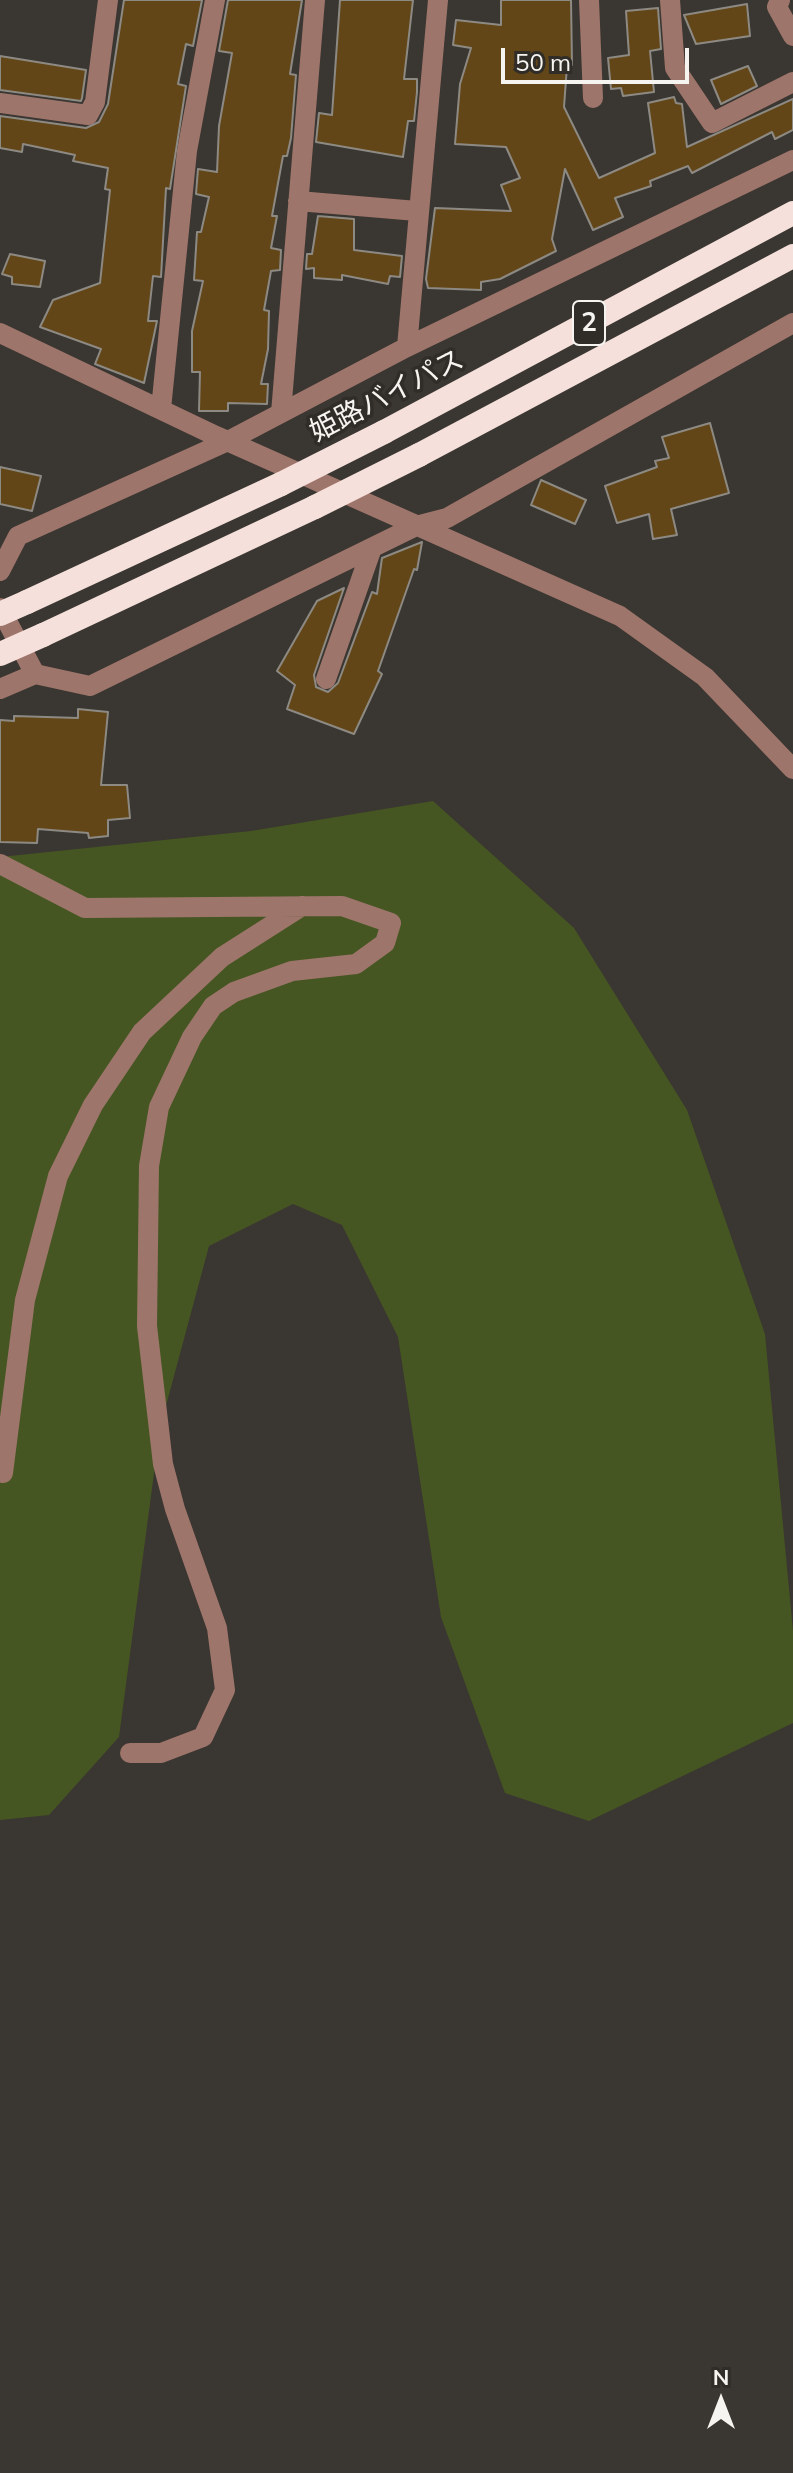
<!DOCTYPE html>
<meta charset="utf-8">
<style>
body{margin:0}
#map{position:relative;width:793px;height:2473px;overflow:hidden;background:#3a3631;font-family:Mulish,sans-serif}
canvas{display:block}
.north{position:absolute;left:681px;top:2361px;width:80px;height:80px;-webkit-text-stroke:6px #302c27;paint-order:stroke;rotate:0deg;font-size:22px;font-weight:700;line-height:32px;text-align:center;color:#f6f4f0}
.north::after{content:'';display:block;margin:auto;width:28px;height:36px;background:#f6f4f0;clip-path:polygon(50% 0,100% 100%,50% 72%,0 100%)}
.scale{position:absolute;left:501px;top:48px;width:188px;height:36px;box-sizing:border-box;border:4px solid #f6f4f0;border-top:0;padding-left:10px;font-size:24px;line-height:28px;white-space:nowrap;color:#f6f4f0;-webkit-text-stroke:6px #302c27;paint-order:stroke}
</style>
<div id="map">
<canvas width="793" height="2473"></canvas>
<div class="north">N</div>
<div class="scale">50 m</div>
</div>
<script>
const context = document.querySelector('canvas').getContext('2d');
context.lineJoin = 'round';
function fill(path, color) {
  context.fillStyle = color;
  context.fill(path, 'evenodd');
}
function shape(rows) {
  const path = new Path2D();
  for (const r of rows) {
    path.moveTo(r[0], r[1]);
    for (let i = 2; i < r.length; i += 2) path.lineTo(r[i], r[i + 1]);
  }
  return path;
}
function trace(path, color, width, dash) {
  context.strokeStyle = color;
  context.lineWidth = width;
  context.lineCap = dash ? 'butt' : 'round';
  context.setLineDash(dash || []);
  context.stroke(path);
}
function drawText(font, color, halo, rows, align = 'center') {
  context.font = font + ' Mulish,"Noto Sans JP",sans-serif';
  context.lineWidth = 7;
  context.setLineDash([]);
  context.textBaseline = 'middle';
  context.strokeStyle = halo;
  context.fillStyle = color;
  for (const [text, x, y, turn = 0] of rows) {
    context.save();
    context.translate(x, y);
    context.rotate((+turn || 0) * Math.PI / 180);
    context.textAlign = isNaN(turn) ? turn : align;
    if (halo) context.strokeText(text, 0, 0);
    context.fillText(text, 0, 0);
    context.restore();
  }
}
const green = shape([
 [433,801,574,928,687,1110,765,1334,793,1631,793,1723,589,1821,505,1793,441,1617,398,1337,342,1225,293,1204,209,1246,160,1428,119,1737,49,1815,0,1820,0,857,251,831]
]);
const building = shape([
 [124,0,202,0,193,46,186,44,178,84,186,86,170,189,166,188,161,277,153,276,148,321,157,321,144,383,95,364,101,349,40,327,53,300,100,283,110,190,105,189,108,168,73,161,75,155,23,144,22,152,0,148,0,116,86,128,99,122,108,104,124,0],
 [228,0,302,0,290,74,296,75,291,138,287,156,283,156,272,216,277,216,271,248,281,250,280,270,271,271,264,310,269,311,268,349,261,384,268,384,267,404,228,403,228,411,199,411,200,372,192,372,192,331,203,281,194,280,197,232,201,232,209,197,196,194,198,169,217,172,219,126,232,53,219,51,228,0],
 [340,0,413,0,404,79,417,79,417,92,414,121,408,121,403,157,316,142,319,113,332,115,340,0],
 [501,0,571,0,572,65,567,66,564,107,599,178,655,153,648,103,674,97,676,103,682,104,687,147,793,99,793,130,775,139,772,132,692,173,688,166,650,181,651,186,615,198,623,217,593,230,565,169,552,239,556,251,500,279,481,282,481,290,428,288,426,279,435,208,511,211,501,185,520,178,506,147,455,144,460,84,471,48,453,45,456,20,501,25,501,0],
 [747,4,750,36,696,44,684,15,747,4],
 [658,8,661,49,650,51,654,92,623,96,621,88,611,89,608,58,629,55,626,11,658,8],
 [0,56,86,70,82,98,81,101,0,90,0,56],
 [748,66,757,86,721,104,711,80,748,66],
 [318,216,354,219,354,250,402,256,400,277,390,276,388,284,342,275,342,280,314,278,314,268,306,269,307,254,312,254,318,216],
 [10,254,45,261,40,287,12,284,12,277,2,274,10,254],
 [710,423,729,493,671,509,677,535,653,539,649,514,617,523,605,486,657,467,655,461,669,458,662,437,710,423],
 [0,467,41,476,32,511,0,504,0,467],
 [541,480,586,500,575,524,531,505,541,480],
 [422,542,417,570,414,569,378,671,382,674,354,734,287,709,295,685,277,671,317,601,344,588,314,675,316,687,328,692,338,683,372,592,377,594,382,558,422,542],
 [78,709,108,712,101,785,127,785,130,818,108,820,108,836,89,838,88,833,38,829,37,843,0,842,0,720,14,721,14,716,78,718,78,709]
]);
const minor = shape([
 [589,0,593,98],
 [670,0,675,68,712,123,793,82],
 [780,0,777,7,793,36],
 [0,103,88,115,95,102,108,0],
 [298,201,417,211],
 [0,333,216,436,620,616,705,677,793,769],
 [407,347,438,0],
 [161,409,187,151,215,0],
 [281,413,315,0],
 [0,571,18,536,228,441,407,347,793,160],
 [0,608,35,674],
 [326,679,372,548],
 [0,689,35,674,90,686,416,526,447,518,793,323],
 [0,864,85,908,342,906,391,923,385,943,356,964,292,971,234,992,213,1006,192,1037,159,1107,149,1166,147,1326,163,1464,175,1509,217,1628,225,1690,203,1737,161,1753,130,1753],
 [3,1473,25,1300,58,1176,93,1105,142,1032,222,957,302,906]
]);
const highway = shape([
 [384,432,793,213],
 [419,455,793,256],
 [27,602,281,484],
 [43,635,315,507]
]);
const highwayBridge = shape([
 [281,484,384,432],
 [315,507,419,455],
 [0,614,27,602],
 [0,654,43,635]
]);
const shields = [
 [589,323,32]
];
const shieldNames = [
 ["2",589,323]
];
const streetNames = [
 ["姫路バイパス",387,396,-27]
];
fill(green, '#465622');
fill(building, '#634617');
trace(building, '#8d8983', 2);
trace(minor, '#9e756b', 20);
trace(highway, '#f6e0db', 24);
trace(highwayBridge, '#f6e0db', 24);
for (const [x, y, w] of shields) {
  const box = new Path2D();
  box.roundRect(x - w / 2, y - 22, w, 44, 6);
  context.fillStyle = '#302c27';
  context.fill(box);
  trace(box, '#f6f4f0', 2);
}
drawText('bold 26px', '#f6f4f0', null, shieldNames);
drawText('28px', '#f6f4f0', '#302c27', streetNames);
</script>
